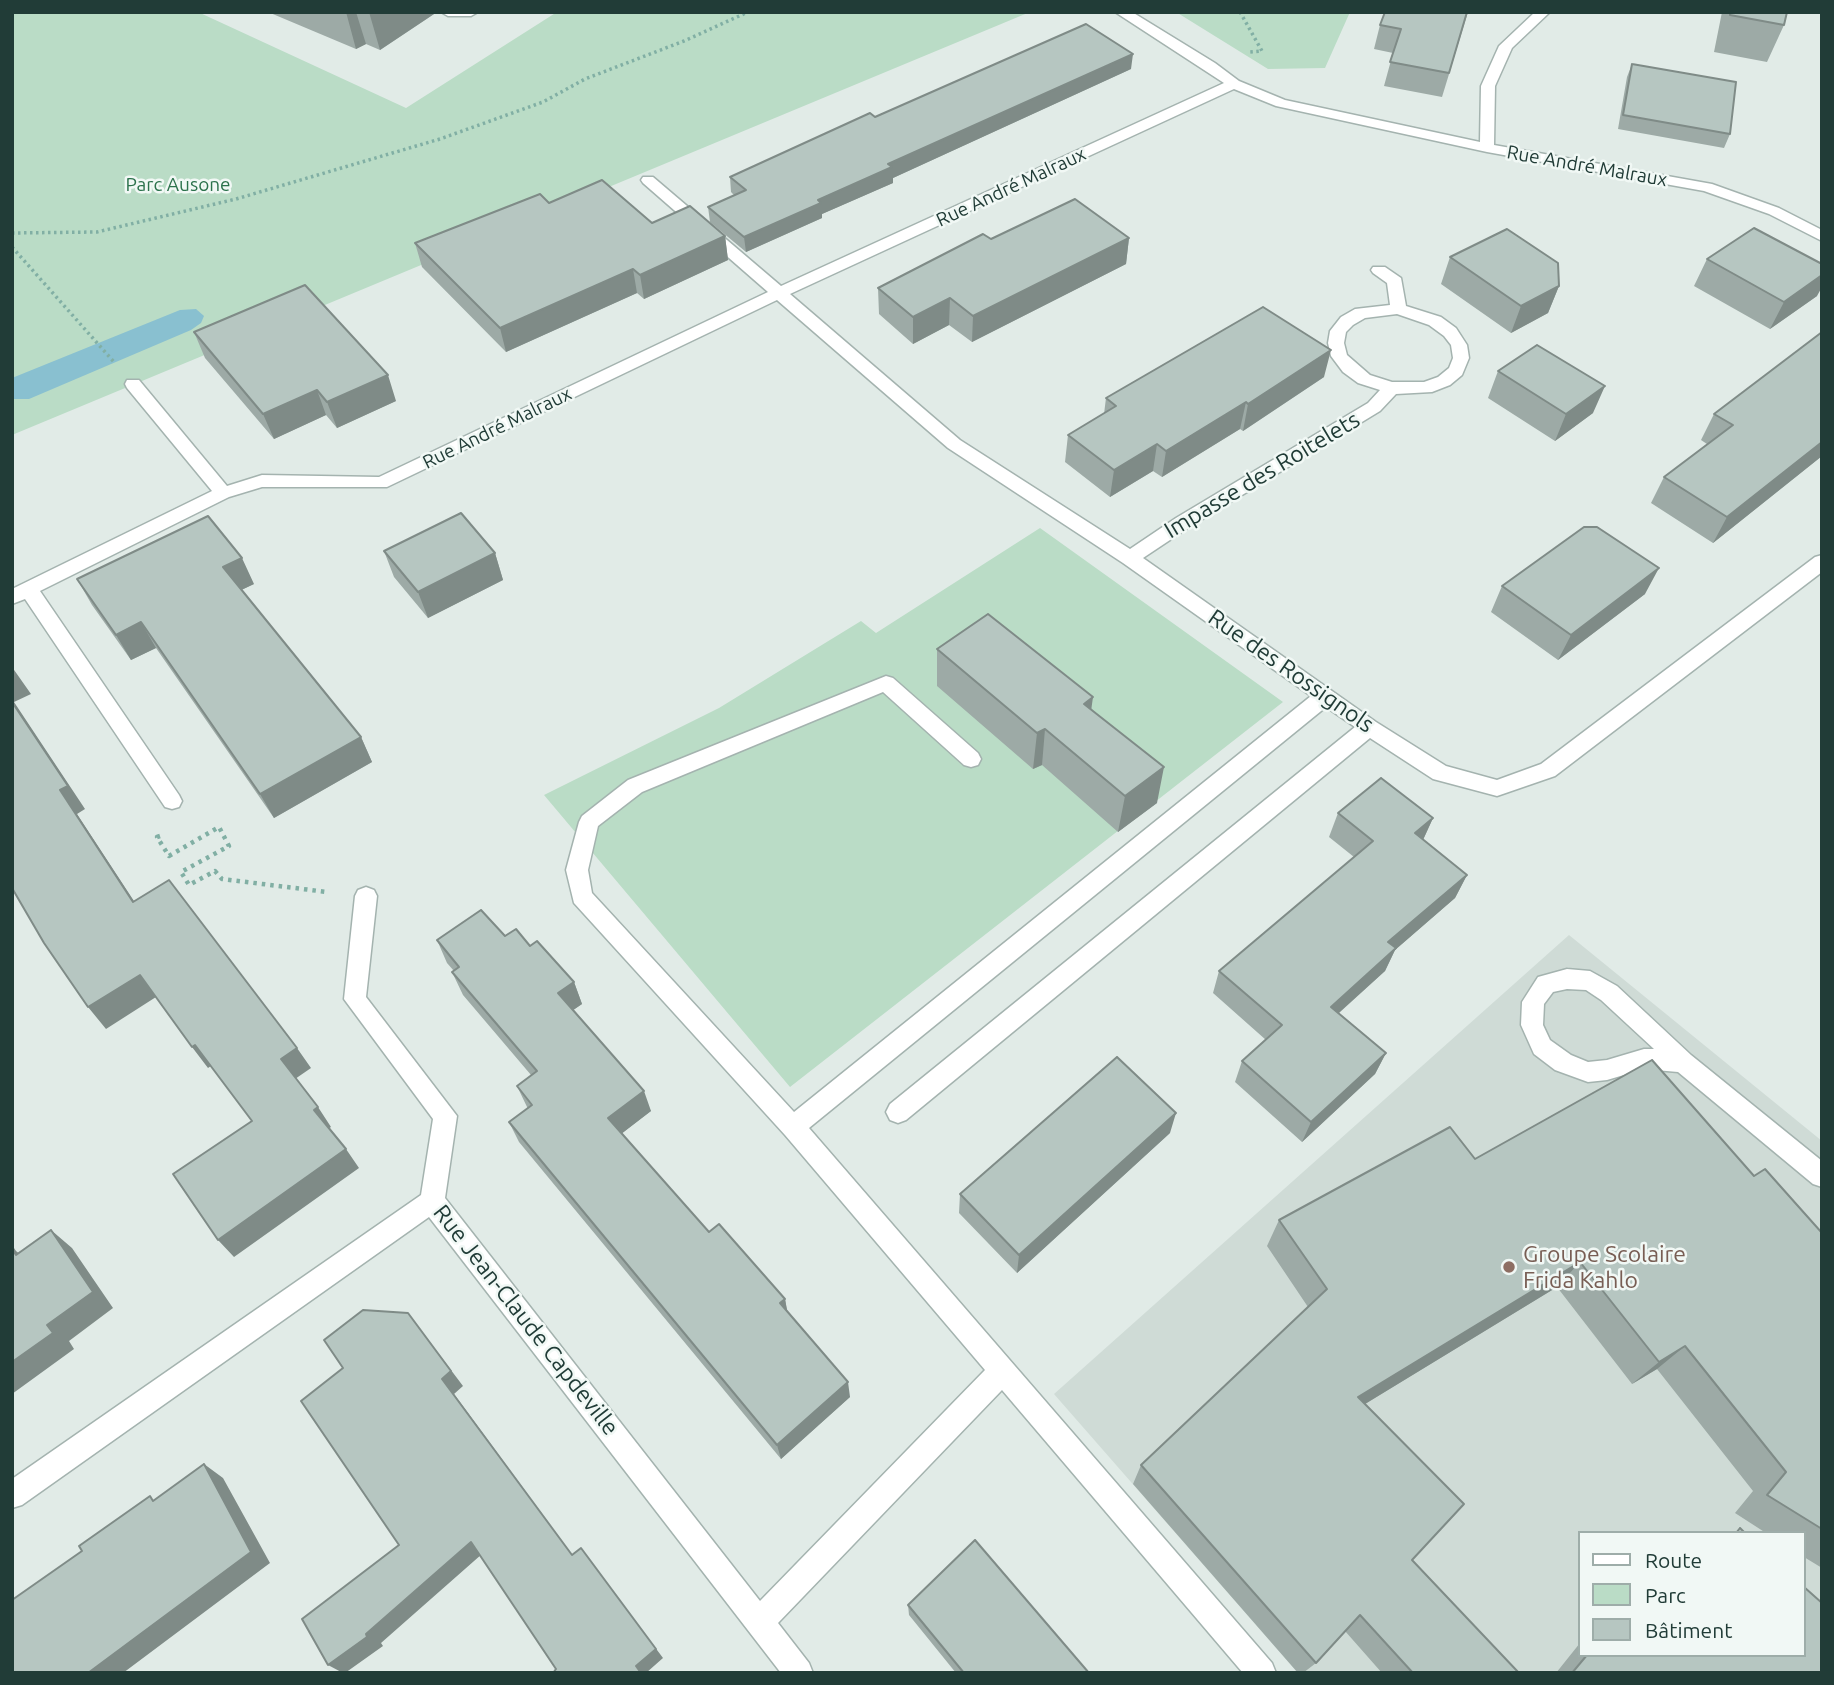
<!DOCTYPE html>
<meta charset="utf-8">
<style>
body{margin:0}
#map{position:relative;width:1834px;height:1685px;overflow:hidden;background:#e1ebe7;font-family:Ubuntu,sans-serif}
canvas{display:block}
.frame{position:absolute;inset:0;border:14px solid #213c37;pointer-events:none}
.legend{position:absolute;left:1578px;top:1531px;width:228px;height:126px;box-sizing:border-box;background:#f1f8f5;border:2px solid #9eada9;margin:0;padding:9px 12px;list-style:none;font-size:21px;color:#213c37}
.legend li{display:flex;align-items:center;gap:14px;height:35px}
.legend b{width:35px;border:2px solid #9eada9}
</style>
<div id="map">
<canvas width="1834" height="1685"></canvas>
<div class="frame"></div>
<ul class="legend">
<li><b style="height:9px;background:#fff"></b>Route</li>
<li><b style="height:19px;background:#badcc6"></b>Parc</li>
<li><b style="height:19px;background:#b6c6c1"></b>Bâtiment</li>
</ul>
</div>
<script>
const context = document.querySelector('canvas').getContext('2d');
context.lineJoin = 'round';
function fill(path, color) {
  context.fillStyle = color;
  context.fill(path, 'evenodd');
}
function shape(rows) {
  const path = new Path2D();
  for (const r of rows) {
    path.moveTo(r[0], r[1]);
    for (let i = 2; i < r.length; i += 2) path.lineTo(r[i], r[i + 1]);
  }
  return path;
}
function trace(path, color, width, dash) {
  context.strokeStyle = color;
  context.lineWidth = width;
  context.lineCap = dash ? 'butt' : 'round';
  context.setLineDash(dash || []);
  context.stroke(path);
}
function drawText(font, color, halo, rows, align = 'center') {
  context.font = font + ' Ubuntu,sans-serif';
  context.lineWidth = 5;
  context.setLineDash([]);
  context.textBaseline = 'middle';
  context.strokeStyle = halo;
  context.fillStyle = color;
  for (const [text, x, y, turn = 0] of rows) {
    context.save();
    context.translate(x, y);
    context.rotate((+turn || 0) * Math.PI / 180);
    context.textAlign = isNaN(turn) ? turn : align;
    if (halo) context.strokeText(text, 0, 0);
    context.fillText(text, 0, 0);
    context.restore();
  }
}
const built = shape([
 [1569,935,1822,1141,1822,1673,1298,1673,1054,1394],
 [1580,1533,1804,1533,1804,1655,1580,1655]
]);
const green = shape([
 [12,12,198,12,406,108,557,12,1030,12,12,435],
 [1176,12,1350,12,1325,68,1268,69],
 [1040,528,1283,702,790,1087,544,795,719,708,861,621,876,633]
]);
const water = shape([
 [196,309,204,316,201,323,191,330,29,399,12,399,12,378,180,310]
]);
const pathFar1 = shape([
 [1240,12,1262,51,1249,52],
 [12,233,97,232,236,199,440,139,543,102,585,79,684,41,748,12],
 [12,247,114,362]
]);
const path = shape([
 [160,836,157,837,169,856,219,827,229,846,181,872,189,885,215,871,222,879,327,892]
]);
const minor = shape([
 [441,12,478,12,471,16,448,16,441,12],
 [1115,12,1132,12,1215,63,1239,81,1285,100,1480,142,1481,86,1499,46,1535,12,1550,12,1512,48,1495,86,1494,145,1712,184,1779,208,1822,230,1822,241,1769,214,1704,191,1487,152,1276,106,1234,89,790,294,960,440,1130,549,1176,518,1368,403,1380,390,1358,383,1343,372,1331,356,1328,343,1330,331,1341,317,1355,309,1390,305,1387,283,1373,273,1371,270,1373,267,1385,267,1401,278,1406,306,1441,317,1456,328,1467,345,1469,358,1462,375,1450,385,1432,392,1396,394,1380,411,1188,528,1143,558,1376,722,1446,766,1497,780,1541,764,1815,557,1822,555,1822,572,1555,776,1497,796,1433,779,1370,738,906,1120,898,1123,890,1120,886,1112,890,1104,1355,727,1326,707,809,1128,1272,1663,1276,1673,1243,1673,1002,1390,778,1623,809,1663,813,1673,781,1673,429,1217,22,1505,12,1508,12,1479,421,1195,433,1119,344,999,355,896,358,890,366,887,374,890,377,896,366,997,457,1116,445,1198,760,1601,985,1370,785,1135,574,903,566,870,579,822,582,816,628,780,886,676,893,678,978,753,981,759,978,765,971,767,964,765,883,692,642,792,598,826,588,870,592,893,794,1112,1311,696,1123,563,948,448,777,300,387,487,262,487,229,497,40,591,179,795,182,801,179,807,172,809,165,807,25,599,12,604,12,589,212,491,127,388,125,384,127,380,139,380,227,486,262,475,379,477,768,292,643,183,641,180,643,177,653,177,781,286,1224,83,1115,12],
 [1397,314,1429,325,1444,336,1451,345,1453,358,1449,368,1438,377,1424,382,1392,382,1370,375,1347,355,1344,343,1346,332,1353,325,1365,318,1397,314],
 [1567,969,1590,971,1617,986,1691,1055,1822,1161,1822,1187,1813,1184,1678,1072,1644,1069,1607,1080,1588,1082,1555,1070,1534,1054,1521,1025,1522,1002,1538,977,1567,969],
 [1567,989,1586,990,1601,1000,1654,1049,1644,1049,1607,1060,1588,1062,1571,1055,1550,1040,1543,1025,1544,1004,1553,992,1567,989]
]);
const wall = shape([
 [268,12,437,12,380,50,366,44,356,49],
 [1468,12,1442,97,1384,86,1393,53,1374,49,1380,25],
 [1722,12,1787,12,1784,25,1767,62,1714,52],
 [1632,64,1730,134,1724,148,1618,129,1627,77],
 [1131,69,893,178,893,183,822,214,822,218,746,252,710,222,708,207,734,195,731,192,730,177,875,117],
 [549,203,725,236,728,260,644,299,637,293,506,352,422,267,415,243],
 [1129,238,1126,264,972,342,949,325,913,344,879,314,878,288,991,239],
 [1450,257,1559,286,1548,313,1511,333,1441,284],
 [1707,259,1817,296,1770,329,1694,286],
 [194,332,396,401,337,428,326,415,274,439,205,358],
 [1498,371,1593,413,1555,441,1488,398],
 [1324,377,1243,431,1240,429,1162,477,1153,471,1110,497,1065,462,1068,435,1104,414,1106,398],
 [1714,414,1822,456,1713,543,1651,503,1664,477,1707,444,1701,440],
 [384,551,495,553,503,580,428,618,394,577],
 [77,579,254,584,241,590,361,737,372,762,274,818,156,648,131,660,92,605],
 [1502,586,1645,594,1558,660,1491,612],
 [937,649,1092,709,1157,803,1118,832,1042,765,1033,769,937,686],
 [1338,813,1433,818,1423,840,1467,875,1455,898,1395,950,1385,971,1339,1013,1386,1053,1375,1074,1302,1142,1235,1082,1242,1061,1266,1040,1213,993,1219,971,1354,857,1329,837],
 [505,936,530,946,574,982,582,1004,573,1010,651,1111,622,1133,709,1232,785,1299,787,1311,850,1397,781,1459,519,1142,509,1122,528,1109,517,1086,531,1075,463,995,452,972,454,971,447,963,437,940],
 [1170,1133,1017,1273,959,1213,960,1194],
 [1475,1159,1754,1176,1822,1233,1822,1568,1804,1557,1804,1533,1766,1533,1735,1513,1753,1491,1657,1369,1632,1384,1557,1287,1365,1404,1412,1560,1519,1673,1382,1673,1345,1631,1316,1663,1303,1673,1298,1673,1133,1484,1141,1465,1308,1307,1267,1246,1279,1220],
 [908,1605,1089,1673,956,1673,909,1615],
 [1580,1643,1580,1655,1804,1655,1822,1673,1556,1673]
]);
const shadedWall = shape([
 [346,12,356,12,366,44,356,49],
 [369,12,437,12,380,50],
 [1133,54,1131,69,893,178,893,183,822,214,822,218,746,252,744,237,888,164],
 [725,236,728,260,644,299,640,275],
 [1129,238,1126,264,972,342,973,316],
 [633,269,637,293,506,352,500,328],
 [1822,275,1822,287,1817,296,1770,329,1784,302],
 [1559,286,1548,313,1511,333,1521,306],
 [950,298,949,325,913,344,913,317],
 [1331,350,1324,377,1243,431,1248,404],
 [388,375,396,401,337,428,327,402],
 [1605,386,1593,413,1555,441,1566,414],
 [317,390,326,415,274,439,263,414],
 [1246,402,1240,429,1162,477,1166,451],
 [1822,442,1822,456,1713,543,1727,517],
 [1157,444,1153,471,1110,497,1114,470],
 [495,553,503,580,428,618,418,592],
 [242,558,254,584,235,593,223,567],
 [1659,568,1645,594,1558,660,1571,635],
 [141,622,156,648,131,660,116,635],
 [12,667,31,694,14,702,85,809,77,814,149,924,133,902,60,790,12,702],
 [1093,697,1088,733,1084,704],
 [1045,729,1042,765,1033,769,1037,733],
 [361,737,372,762,274,818,260,794],
 [1164,767,1157,803,1118,832,1125,796],
 [1433,818,1422,842,1415,833],
 [1467,875,1455,898,1395,950,1385,971,1322,1028,1331,1007,1388,942],
 [140,975,156,997,106,1029,88,1007],
 [574,982,582,1004,566,1015,558,993],
 [195,1045,211,1066,208,1068,192,1047],
 [297,1048,311,1068,295,1079,281,1059],
 [1386,1053,1375,1074,1302,1142,1311,1122],
 [644,1091,651,1111,616,1138,608,1118],
 [318,1107,331,1127,328,1129,314,1110],
 [1176,1113,1170,1133,1017,1273,1019,1255],
 [346,1149,359,1168,234,1257,218,1240],
 [51,1230,72,1248,113,1308,69,1341,74,1349,12,1394,12,1362,47,1325],
 [12,1245,16,1251,32,1264,12,1256],
 [1580,1262,1557,1287,1342,1418,1358,1397],
 [785,1299,788,1315,780,1303],
 [408,1313,463,1386,454,1394,581,1567,442,1379],
 [1685,1346,1657,1369,1632,1384,1659,1362],
 [848,1382,850,1397,781,1459,777,1445],
 [204,1464,223,1478,270,1563,123,1673,88,1673],
 [471,1542,482,1554,381,1643,383,1646,345,1673,343,1673,328,1665],
 [581,1548,663,1658,646,1673,641,1673,636,1666]
]);
const building = shape([
 [1385,12,1467,12,1449,73,1390,62,1401,29,1380,25,1385,12],
 [1730,12,1787,12,1784,25,1730,15,1730,12],
 [1086,24,1133,54,888,164,892,167,818,200,821,203,744,237,708,207,746,190,730,177,870,113,875,117,1086,24],
 [1632,64,1736,82,1730,134,1623,115,1632,64],
 [602,180,652,223,690,206,725,236,640,275,633,269,500,328,415,243,540,194,549,203,602,180],
 [1075,199,1129,238,973,316,950,298,913,317,878,288,983,234,991,239,1075,199],
 [1754,228,1822,264,1822,275,1784,302,1707,259,1754,228],
 [1507,229,1558,263,1559,286,1521,306,1450,257,1507,229],
 [305,285,388,375,327,402,317,390,263,414,194,332,305,285],
 [1263,307,1331,350,1248,404,1246,402,1166,451,1157,444,1114,470,1068,435,1116,406,1106,398,1263,307],
 [1822,332,1822,442,1727,517,1664,477,1733,425,1714,414,1822,332],
 [1537,345,1605,386,1566,414,1498,371,1537,345],
 [461,513,495,553,418,592,384,551,461,513],
 [208,516,242,558,223,567,361,737,260,794,141,622,116,635,77,579,208,516],
 [1584,527,1597,527,1659,568,1571,635,1502,586,1584,527],
 [988,614,1093,697,1084,704,1164,767,1125,796,1045,729,1037,733,937,649,988,614],
 [12,702,68,786,60,790,133,902,169,880,297,1048,281,1059,318,1107,314,1110,346,1149,218,1240,173,1174,252,1121,195,1045,192,1047,140,975,88,1007,44,943,12,888,12,702],
 [1381,778,1433,818,1415,833,1467,875,1388,942,1396,948,1331,1007,1386,1053,1311,1122,1242,1061,1282,1025,1219,971,1373,841,1338,813,1381,778],
 [481,910,505,936,516,929,530,946,537,941,574,982,558,993,644,1091,608,1118,709,1232,719,1224,785,1299,780,1303,848,1382,777,1445,509,1122,532,1105,517,1086,537,1071,452,972,459,967,437,940,481,910],
 [1117,1057,1176,1113,1019,1255,960,1194,1117,1057],
 [1652,1060,1754,1176,1765,1169,1822,1233,1822,1529,1767,1495,1786,1472,1685,1346,1659,1362,1580,1262,1358,1397,1464,1504,1412,1560,1519,1673,1413,1673,1360,1615,1316,1663,1141,1465,1327,1289,1279,1220,1450,1127,1475,1159,1652,1060],
 [51,1230,93,1292,47,1325,53,1333,12,1362,12,1249,16,1255,51,1230],
 [363,1310,408,1313,451,1371,442,1379,572,1555,581,1548,656,1649,636,1666,641,1673,553,1673,556,1669,471,1542,366,1634,367,1637,328,1665,302,1619,399,1545,301,1401,343,1368,324,1340,363,1310],
 [204,1464,251,1552,88,1673,12,1673,12,1600,82,1551,79,1546,150,1496,153,1501,204,1464],
 [1740,1528,1745,1533,1736,1533,1740,1528],
 [975,1540,1089,1673,964,1673,908,1605,975,1540],
 [1804,1587,1822,1603,1822,1673,1572,1673,1587,1655,1804,1655,1804,1587]
]);
const markers = [
 [1509,1267,7,"#8d6e63"]
];
const farStreetnames = [
 ["Rue André Malraux",1587,166,10],
 ["Rue André Malraux",1011,187,-25],
 ["Rue André Malraux",497,428,-26]
];
const farParknames = [
 ["Parc Ausone",178,185]
];
const streetNames = [
 ["Impasse des Roitelets",1262,475,-31],
 ["Rue des Rossignols",1291,671,35],
 ["Rue Jean-Claude Capdeville",526,1320,52]
];
const educationNames = [
 ["Groupe Scolaire",1523,1254],
 ["Frida Kahlo",1523,1280]
];
fill(built, '#cfdbd6');
fill(green, '#badcc6');
fill(water, '#89c0d0');
trace(minor, '#a4b3af', 3);
trace(pathFar1, '#81afa4', 3.5, [2.5, 3.5]);
trace(path, '#81afa4', 4.5, [3.5, 5]);
fill(minor, '#fff');
fill(wall, '#9daaa6');
fill(shadedWall, '#7f8b87');
fill(building, '#b6c6c1');
trace(building, '#7f8b87', 2);
for (const [x, y, r, color] of markers) {
  const dot = new Path2D();
  dot.arc(x, y, r, 0, 2 * Math.PI);
  context.fillStyle = color;
  context.fill(dot);
  trace(dot, '#f1f8f5', 2.5);
}
drawText('19px', '#213c37', '#f1f8f5', farStreetnames);
drawText('19px', '#2c724c', '#f1f8f5', farParknames);
drawText('23px', '#213c37', '#f1f8f5', streetNames);
drawText('23px', '#785e54', '#f1f8f5', educationNames, 'left');
</script>
